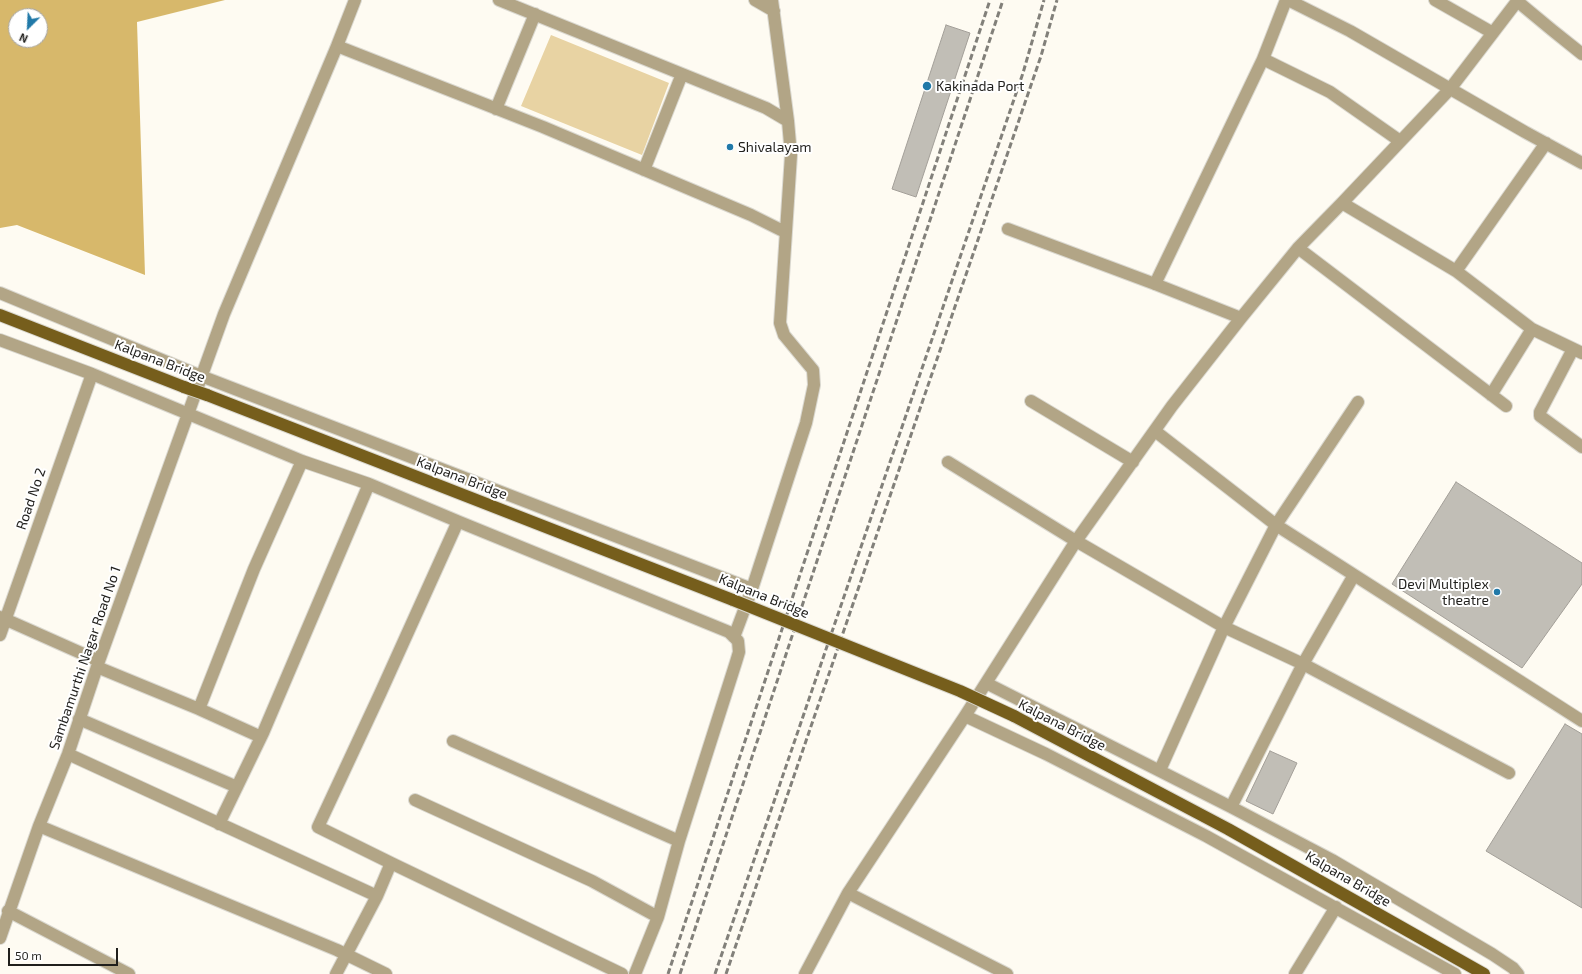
<!DOCTYPE html>
<style>
body{margin:0}
#map{position:relative;width:1582px;height:974px;overflow:hidden;background:#fefbf2;font-family:"Exo 2",sans-serif}
canvas{display:block}
.north{position:absolute;left:8px;top:8px;width:40px;height:40px;box-sizing:border-box;background:#fff;border:1px solid #a6a5a4;border-radius:50%;rotate:204deg;font-size:11px;font-weight:700;line-height:16px;text-align:center;color:#201f1c}
.north::after{content:'';display:block;margin:auto;width:14px;height:18px;background:#2179a8;clip-path:polygon(50% 0,100% 100%,50% 72%,0 100%)}
.scale{position:absolute;left:8px;top:948px;width:110px;height:18px;box-sizing:border-box;border:2px solid #201f1c;border-top:0;padding-left:5px;font-size:12px;line-height:14px;white-space:nowrap;color:#201f1c;-webkit-text-stroke:3px #fff;paint-order:stroke}
</style>
<div id="map">
<canvas width="1582" height="974"></canvas>
<div class="north">N</div>
<div class="scale">50 m</div>
</div>
<script>
const context = document.querySelector('canvas').getContext('2d');
context.lineJoin = 'round';
function fill(path, color) {
  context.fillStyle = color;
  context.fill(path, 'evenodd');
}
function shape(rows) {
  const path = new Path2D();
  for (const r of rows) {
    path.moveTo(r[0], r[1]);
    for (let i = 2; i < r.length; i += 2) path.lineTo(r[i], r[i + 1]);
  }
  return path;
}
function trace(path, color, width, dash) {
  context.strokeStyle = color;
  context.lineWidth = width;
  context.lineCap = dash ? 'butt' : 'round';
  context.setLineDash(dash || []);
  context.stroke(path);
}
function drawText(font, color, halo, rows, align = 'center') {
  context.font = font + ' "Exo 2",sans-serif';
  context.lineWidth = 4;
  context.setLineDash([]);
  context.textBaseline = 'middle';
  context.strokeStyle = halo;
  context.fillStyle = color;
  for (const [text, x, y, turn = 0] of rows) {
    context.save();
    context.translate(x, y);
    context.rotate((+turn || 0) * Math.PI / 180);
    context.textAlign = isNaN(turn) ? turn : align;
    if (halo) context.strokeText(text, 0, 0);
    context.fillText(text, 0, 0);
    context.restore();
  }
}
const green = shape([
 [551,35,669,83,642,155,521,106]
]);
const water = shape([
 [0,0,225,0,137,22,145,275,17,225,0,228],
 [16,16,40,16,40,40,16,40]
]);
const building = shape([
 [946,25,970,33,916,197,892,189,946,25],
 [1456,482,1582,563,1582,584,1522,668,1392,584,1456,482],
 [1565,724,1582,734,1582,908,1486,851,1565,724],
 [1270,751,1297,763,1273,814,1246,801,1270,751]
]);
const minor = shape([
 [499,0,766,108,788,121],
 [755,0,774,11],
 [1288,0,1350,31,1525,132,1582,163],
 [1435,0,1493,33],
 [1517,1,1552,30,1582,54],
 [337,46,543,127,751,215,785,232],
 [1263,59,1286,0],
 [496,109,535,14],
 [644,170,682,74],
 [1342,203,1450,89,1518,0],
 [1008,229,1155,284,1241,318],
 [1298,248,1506,406],
 [1456,271,1546,143],
 [1155,284,1263,59,1330,92,1400,141],
 [0,293,201,376,752,589],
 [0,340,92,374,302,461,369,484,263,733,219,824],
 [1573,349,1540,412,1540,416,1582,447],
 [1491,395,1532,329],
 [1031,401,1133,462],
 [1155,431,1276,525,1358,402],
 [948,462,1076,541,1172,406,1241,318,1298,248,1342,203,1456,271,1532,329,1582,353],
 [369,484,457,521,455,528,380,694,318,827,391,863],
 [457,521,729,632,738,641,739,652,736,662,679,841],
 [0,617,99,661],
 [0,635,92,374],
 [734,637,752,589,806,423,814,385,813,370,784,335,780,323,791,155,788,121,772,0],
 [97,667,199,709],
 [986,683,1231,807,1332,860,1492,954,1513,968,1518,974],
 [965,716,1046,754,1206,836,1455,974],
 [79,719,237,787],
 [261,737,199,709,254,569,302,461],
 [453,741,679,841,658,917],
 [68,754,377,896,336,974],
 [1160,770,1224,627,1276,525,1582,721],
 [415,800,592,881,658,917,635,974],
 [1231,807,1303,664,1354,575],
 [39,826,337,950,386,974],
 [848,893,965,716,1076,541,1224,627,1303,664,1509,773],
 [377,896,391,863,622,974],
 [8,911,129,974],
 [0,938,39,826,68,754,99,661,224,314,337,46,355,0],
 [805,974,848,893,1007,974],
 [1295,974,1336,907]
]);
const major = shape([
 [0,315,184,387],
 [207,395,733,600],
 [1014,716,1228,829,1484,974]
]);
const rail = shape([
 [668,974,990,0],
 [680,974,1003,0],
 [715,974,1023,73,1044,0],
 [726,974,1041,56,1057,0]
]);
const majorBridge = shape([
 [184,387,207,395],
 [733,600,960,691,1014,716]
]);
const markers = [
 [927,86,5,"#2179a8"],
 [730,147,4,"#2179a8"],
 [1497,592,4,"#2179a8"]
];
const poiNames = [
 ["Kakinada Port",936,86],
 ["Shivalayam",738,147],
 ["Devi Multiplex",1489,584,"right"],
 ["theatre",1489,600,"right"]
];
const streetNames = [
 ["Kalpana Bridge",160,361,21],
 ["Kalpana Bridge",462,478,21],
 ["Road No 2",31,499,-71],
 ["Kalpana Bridge",764,596,22],
 ["Sambamurthi Nagar Road No 1",85,658,-71],
 ["Kalpana Bridge",1062,725,27],
 ["Kalpana Bridge",1348,879,30]
];
fill(green, '#e8d3a3');
fill(water, '#d7b86b');
fill(building, '#c1beb6');
trace(building, '#a39f98', 1);
trace(minor, '#dad8d0', 14);
trace(major, '#dad8d0', 14);
trace(minor, '#b2a586', 12);
trace(major, '#765e1c', 12);
trace(rail, '#82807a', 3, [6, 3]);
trace(majorBridge, '#dad8d0', 14, []);
trace(majorBridge, '#765e1c', 12);
for (const [x, y, r, color] of markers) {
  const dot = new Path2D();
  dot.arc(x, y, r, 0, 2 * Math.PI);
  context.fillStyle = color;
  context.fill(dot);
  trace(dot, '#fff', 1.5);
}
drawText('14px', '#201f1c', '#fff', poiNames, 'left');
drawText('14px', '#201f1c', '#fff', streetNames);
</script>
